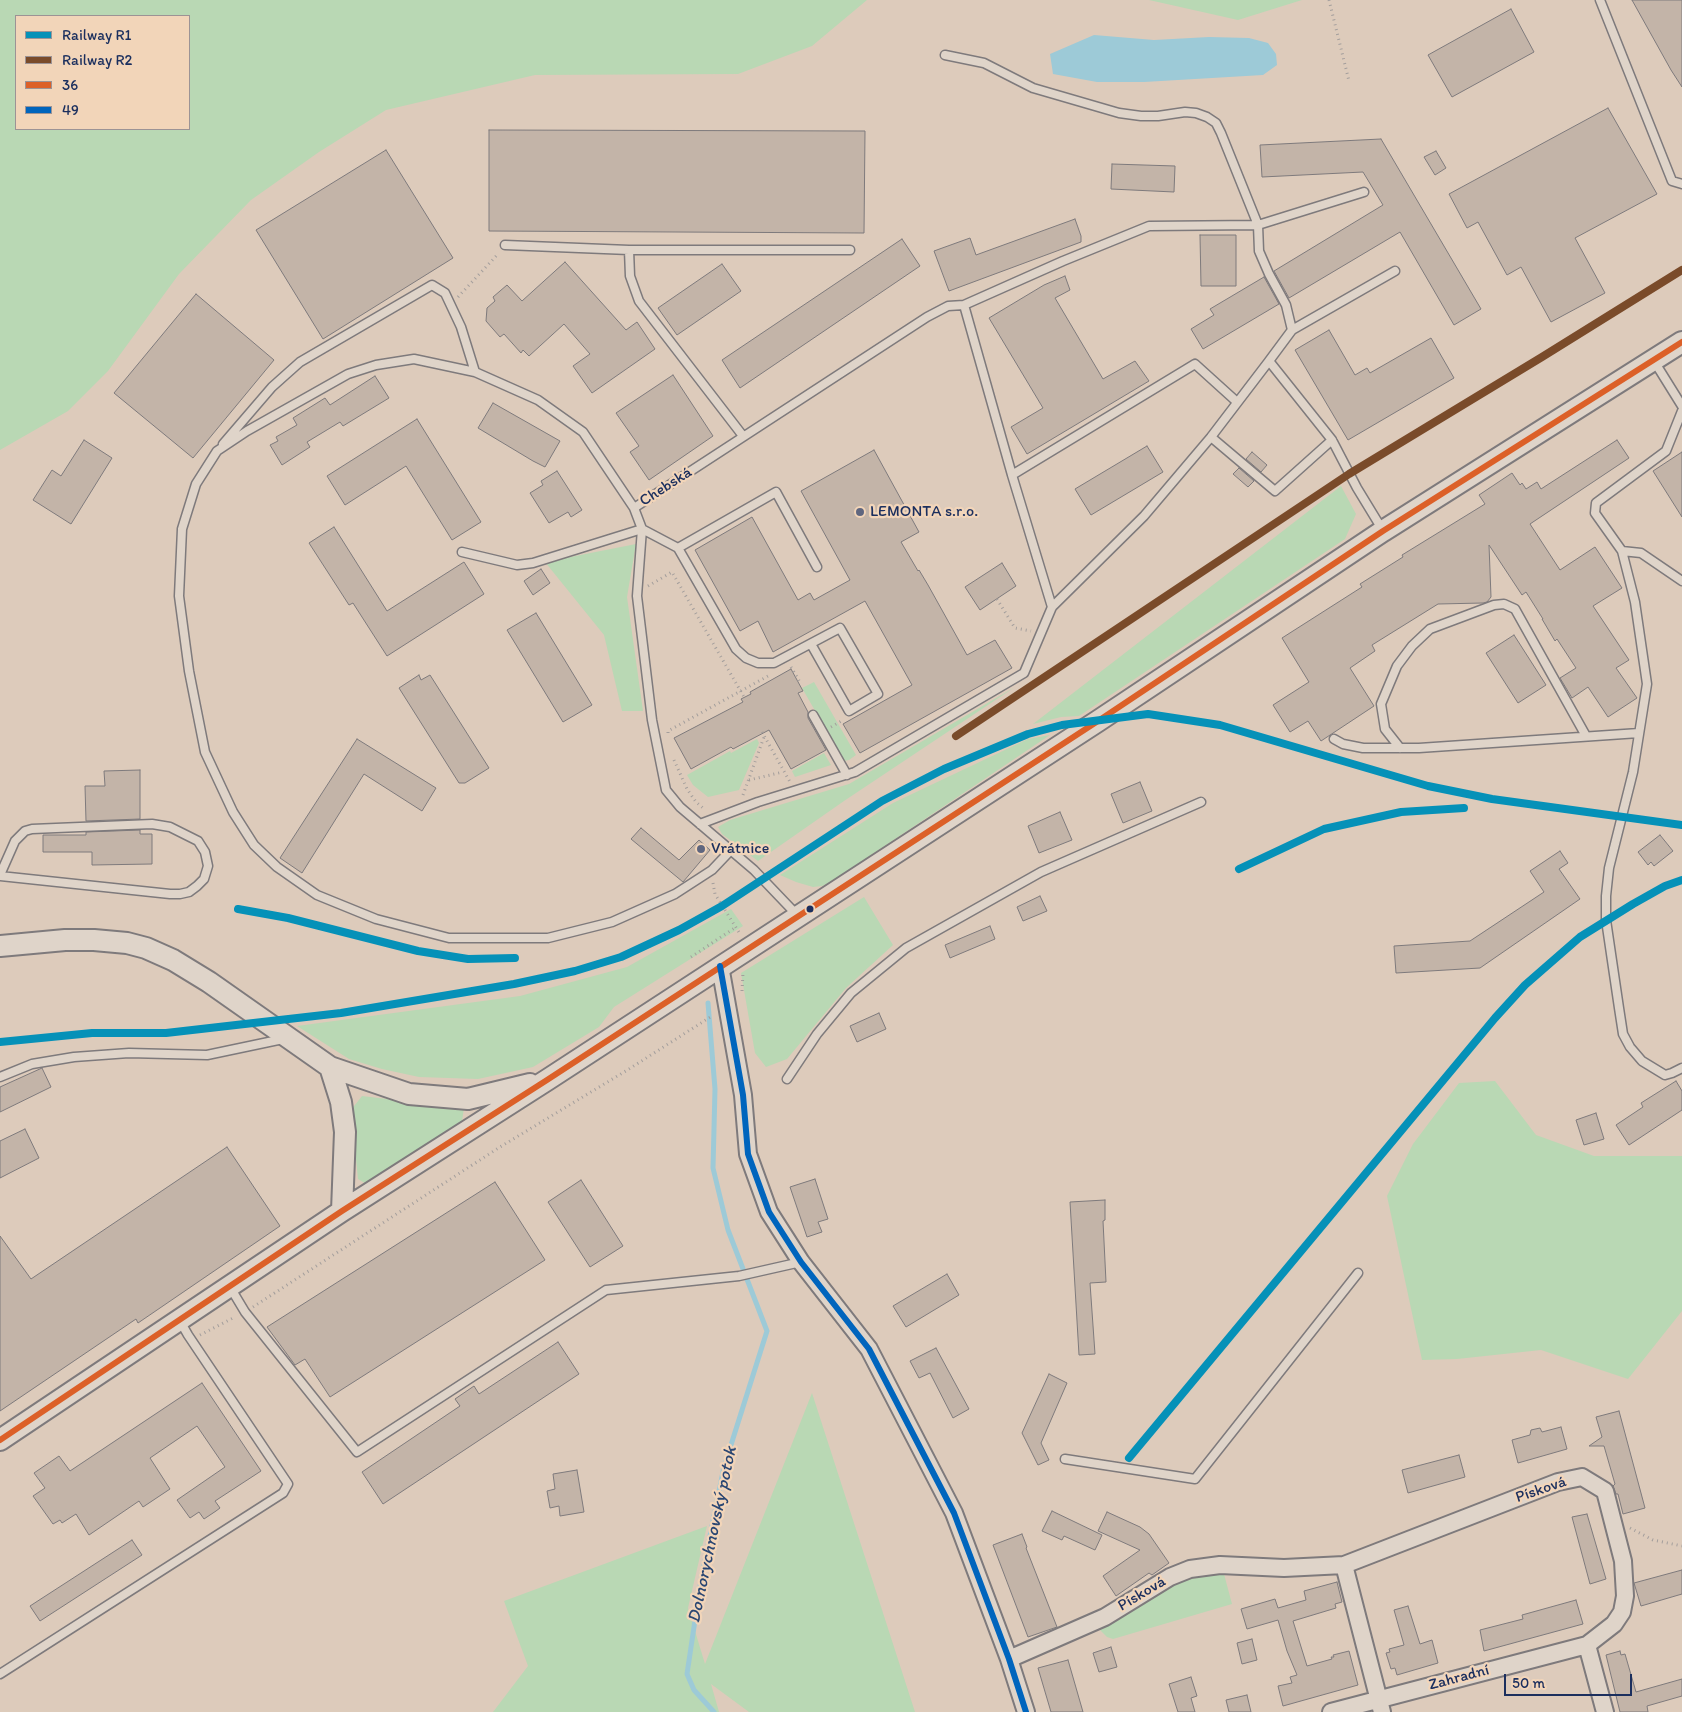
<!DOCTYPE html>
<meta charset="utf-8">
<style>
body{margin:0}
#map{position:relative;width:1682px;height:1712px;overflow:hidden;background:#ddcbbb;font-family:Itim,sans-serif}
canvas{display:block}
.legend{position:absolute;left:15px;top:15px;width:175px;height:115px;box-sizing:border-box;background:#f2d5b9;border:1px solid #9c9395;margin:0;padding:6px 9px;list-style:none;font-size:15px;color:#1b2f5e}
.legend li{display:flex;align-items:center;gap:10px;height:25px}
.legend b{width:25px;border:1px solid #9c9395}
.scale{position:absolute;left:1504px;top:1674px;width:128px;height:22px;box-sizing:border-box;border:2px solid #1b2f5e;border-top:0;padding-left:6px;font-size:15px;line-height:18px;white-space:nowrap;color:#1b2f5e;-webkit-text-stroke:4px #f2d5b9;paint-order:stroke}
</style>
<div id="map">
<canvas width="1682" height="1712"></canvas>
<ul class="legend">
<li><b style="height:6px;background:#0591b8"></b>Railway R1</li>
<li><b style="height:6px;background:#7a4b2a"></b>Railway R2</li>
<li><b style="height:6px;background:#dc6028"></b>36</li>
<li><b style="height:6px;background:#0065bd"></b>49</li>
</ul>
<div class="scale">50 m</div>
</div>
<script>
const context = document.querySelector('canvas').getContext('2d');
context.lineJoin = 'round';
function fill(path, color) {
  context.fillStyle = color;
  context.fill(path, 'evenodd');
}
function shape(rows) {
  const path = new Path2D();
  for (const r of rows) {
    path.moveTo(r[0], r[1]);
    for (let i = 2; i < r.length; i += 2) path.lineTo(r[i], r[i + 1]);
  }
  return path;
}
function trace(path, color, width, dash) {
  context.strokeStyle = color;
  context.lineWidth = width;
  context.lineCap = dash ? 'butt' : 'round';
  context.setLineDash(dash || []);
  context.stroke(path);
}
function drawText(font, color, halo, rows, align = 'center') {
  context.font = font + ' Itim,sans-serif';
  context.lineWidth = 4.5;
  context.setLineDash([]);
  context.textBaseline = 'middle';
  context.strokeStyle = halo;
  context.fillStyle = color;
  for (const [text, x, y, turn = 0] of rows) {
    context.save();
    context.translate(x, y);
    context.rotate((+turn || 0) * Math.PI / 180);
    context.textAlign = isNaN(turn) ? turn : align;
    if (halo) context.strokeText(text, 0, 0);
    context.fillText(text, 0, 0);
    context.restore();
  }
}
const green = shape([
 [0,0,867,0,812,46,738,74,535,75,386,110,319,152,251,200,179,274,108,371,68,411,0,450],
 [16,16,189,16,189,129,16,129],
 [1149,0,1302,0,1238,20],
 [1341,486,1356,514,1345,539,1079,716,1061,717,1033,724],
 [636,544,627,597,643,711,622,711,604,635,545,562],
 [814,682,856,755,849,760,844,761,802,688],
 [1015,687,844,801,758,861,722,834,718,827,730,820,849,784],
 [1050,735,831,882,822,886,813,887,796,882,780,875,893,803,1028,739],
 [757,739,759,743,739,790,708,797,693,785,687,775,730,751,731,753],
 [824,753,831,765,795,777,792,771],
 [864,897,893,945,846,988,787,1059,766,1067,755,1053,741,973],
 [731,909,743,926,614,1007,599,1027,533,1067,478,1079,419,1077,382,1069,349,1059,297,1026,520,996,627,967],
 [1495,1081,1536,1135,1594,1156,1682,1156,1682,1311,1628,1379,1541,1350,1457,1359,1422,1360,1387,1196,1413,1144,1459,1083],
 [362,1096,464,1108,462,1121,368,1185,358,1179,351,1110],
 [812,1393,915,1712,749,1712,711,1684,719,1712,493,1712,528,1666,504,1601,707,1526,688,1608,705,1664],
 [1224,1574,1232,1604,1113,1639,1107,1637,1100,1630,1098,1626,1180,1582,1197,1577]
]);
const water = shape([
 [1094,35,1154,40,1209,37,1249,38,1268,43,1276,54,1277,65,1263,75,1144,82,1097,82,1053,74,1050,54]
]);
const stream = shape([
 [708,1003,715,1089,713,1168,728,1230,767,1331,724,1467,701,1580,687,1674,694,1690,714,1712]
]);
const building = shape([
 [1632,0,1682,0,1682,87,1671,70,1632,0],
 [1511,9,1534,52,1452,97,1428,55,1511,9],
 [1608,108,1657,194,1575,238,1605,293,1551,322,1521,267,1507,275,1478,222,1467,228,1449,194,1608,108],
 [489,130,865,131,864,233,489,231,489,130],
 [1381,139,1481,309,1454,325,1400,232,1289,298,1274,271,1383,205,1363,172,1262,177,1260,145,1381,139],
 [386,150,453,258,323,339,256,230,386,150],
 [1436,151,1446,168,1435,175,1424,157,1436,151],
 [1112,164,1175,166,1174,192,1111,189,1112,164],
 [1075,219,1081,236,1081,242,949,291,934,251,970,238,976,255,1075,219],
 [1200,235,1236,235,1236,286,1201,286,1200,235],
 [902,239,920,266,740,388,722,360,902,239],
 [565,262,626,330,637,322,655,349,592,393,573,366,590,354,564,324,529,356,523,350,521,353,504,334,500,337,486,321,487,308,495,301,493,297,507,285,522,301,565,262],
 [722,264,741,291,677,335,658,308,722,264],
 [1065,276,1070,290,1055,298,1103,379,1135,361,1149,381,1027,454,1011,427,1043,408,989,318,1044,285,1065,276],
 [1264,277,1279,304,1203,349,1191,329,1214,315,1210,309,1264,277],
 [196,294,274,360,193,458,114,393,196,294],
 [1329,330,1355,375,1367,368,1370,373,1431,338,1454,378,1348,440,1295,350,1329,330],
 [673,375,713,436,649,480,630,452,639,446,616,413,673,375],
 [375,376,389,398,343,426,340,422,307,442,310,447,282,465,270,445,278,441,276,437,297,425,293,418,325,398,330,405,375,376],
 [493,403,560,441,545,467,533,461,478,428,493,403],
 [417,419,481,522,452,540,406,466,345,505,327,476,417,419],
 [84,440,112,458,71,524,33,500,52,470,61,476,84,440],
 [1617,440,1629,458,1530,524,1560,570,1595,547,1622,588,1593,606,1629,660,1616,668,1637,698,1608,717,1588,687,1572,698,1560,678,1576,668,1557,639,1555,641,1542,619,1543,619,1526,592,1522,595,1489,545,1491,597,1487,602,1483,603,1438,604,1372,645,1375,651,1350,668,1374,706,1321,741,1308,721,1290,732,1273,705,1309,682,1282,638,1362,587,1360,584,1403,557,1402,555,1485,504,1479,495,1512,473,1520,485,1522,483,1526,489,1537,482,1541,489,1617,440],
 [1147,446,1163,472,1091,515,1075,489,1147,446],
 [874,450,919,532,901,542,918,571,919,570,928,585,967,655,995,640,1012,668,860,753,843,724,912,685,865,601,773,652,758,621,740,631,695,550,752,517,798,600,810,593,814,600,850,580,801,491,874,450],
 [1252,452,1267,465,1261,472,1246,459,1252,452],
 [1682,452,1682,517,1653,471,1682,452],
 [1239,468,1254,481,1248,487,1233,474,1239,468],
 [557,471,582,510,571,517,568,512,549,523,530,493,543,485,541,481,557,471],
 [334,527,387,611,464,562,484,594,387,656,353,603,349,605,309,543,334,527],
 [1002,563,1016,586,980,610,965,587,1002,563],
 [541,569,550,583,533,595,524,581,541,569],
 [536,613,592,705,563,722,507,630,536,613],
 [1514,635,1546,685,1518,703,1486,653,1514,635],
 [791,669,803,691,798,693,808,712,808,718,826,750,791,769,769,730,733,749,731,747,691,769,674,738,743,702,741,699,751,694,750,692,791,669],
 [419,675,421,680,430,675,489,768,465,783,459,783,399,688,419,675],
 [357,739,436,788,422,811,364,774,302,873,280,858,357,739],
 [140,770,140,819,86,821,85,786,105,786,104,771,140,770],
 [1140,782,1152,811,1123,823,1111,794,1140,782],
 [1060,812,1072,840,1039,853,1028,826,1060,812],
 [641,828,679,860,699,840,710,850,683,882,631,839,641,828],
 [140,830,140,834,152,834,152,864,92,865,92,852,43,852,43,835,86,835,86,832,140,830],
 [1660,835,1673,851,1654,866,1651,862,1648,865,1638,852,1660,835],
 [1560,851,1568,863,1559,869,1580,899,1480,968,1396,973,1394,946,1470,941,1544,892,1530,871,1560,851],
 [1040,896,1047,911,1023,921,1017,907,1040,896],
 [990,926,995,939,950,958,945,945,990,926],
 [879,1013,886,1029,857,1042,850,1026,879,1013],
 [42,1068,51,1087,0,1112,0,1087,42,1068],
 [1676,1081,1682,1091,1682,1110,1629,1145,1616,1125,1643,1107,1641,1103,1676,1081],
 [1596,1113,1604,1139,1584,1145,1576,1120,1596,1113],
 [25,1129,39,1158,0,1178,0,1141,25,1129],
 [227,1147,280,1226,138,1323,136,1319,0,1411,0,1236,31,1279,227,1147],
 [815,1179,828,1219,818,1222,822,1232,807,1237,790,1187,815,1179],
 [581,1180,623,1246,590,1267,548,1202,581,1180],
 [495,1182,545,1260,330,1397,305,1359,295,1365,267,1327,495,1182],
 [1105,1200,1105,1220,1103,1221,1106,1282,1090,1283,1095,1354,1079,1355,1070,1202,1105,1200],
 [947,1274,959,1295,906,1327,893,1306,947,1274],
 [558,1342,579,1374,383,1504,362,1472,460,1406,455,1399,474,1386,479,1394,558,1342],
 [936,1348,969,1409,953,1418,930,1373,919,1378,910,1361,936,1348],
 [1049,1374,1067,1383,1041,1443,1049,1460,1038,1465,1022,1433,1049,1374],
 [202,1383,261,1471,215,1501,220,1508,216,1511,204,1519,199,1512,190,1518,177,1500,225,1467,197,1426,150,1458,170,1489,143,1507,139,1501,89,1535,76,1514,62,1523,60,1520,53,1524,33,1496,45,1488,34,1473,59,1456,70,1471,202,1383],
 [1619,1411,1645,1508,1623,1514,1618,1494,1616,1494,1613,1486,1615,1484,1604,1446,1589,1446,1602,1437,1596,1417,1619,1411],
 [1561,1427,1567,1449,1518,1463,1512,1440,1530,1435,1531,1430,1540,1428,1542,1432,1561,1427],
 [1459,1455,1465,1477,1408,1493,1402,1470,1459,1455],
 [577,1470,584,1512,560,1516,559,1506,550,1508,547,1491,555,1489,553,1474,577,1470],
 [1052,1511,1102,1535,1095,1550,1064,1536,1062,1540,1042,1531,1052,1511],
 [1107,1512,1140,1527,1149,1534,1169,1563,1152,1575,1149,1573,1116,1596,1103,1576,1140,1550,1098,1531,1107,1512],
 [1587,1514,1606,1579,1590,1584,1572,1517,1587,1514],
 [1022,1534,1027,1547,1026,1548,1057,1627,1028,1637,993,1545,1022,1534],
 [132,1540,142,1555,40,1621,30,1606,132,1540],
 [1682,1570,1682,1594,1641,1606,1634,1583,1682,1570],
 [1337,1582,1342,1602,1335,1604,1336,1608,1293,1621,1307,1666,1332,1659,1331,1657,1334,1657,1333,1655,1349,1651,1358,1685,1283,1706,1278,1686,1292,1683,1290,1677,1297,1675,1287,1651,1278,1620,1247,1629,1241,1609,1275,1599,1278,1608,1306,1600,1304,1591,1337,1582],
 [1576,1600,1583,1624,1484,1651,1480,1630,1523,1619,1522,1615,1576,1600],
 [1408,1606,1420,1644,1432,1640,1438,1663,1397,1675,1395,1668,1391,1669,1386,1653,1390,1652,1389,1649,1404,1645,1394,1610,1408,1606],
 [1252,1639,1257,1660,1242,1664,1237,1643,1252,1639],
 [1111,1647,1117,1667,1099,1672,1093,1653,1111,1647],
 [1620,1651,1621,1655,1625,1654,1636,1692,1682,1679,1682,1696,1647,1706,1648,1712,1620,1712,1606,1655,1620,1651],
 [1068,1660,1083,1712,1051,1712,1038,1668,1068,1660],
 [1191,1677,1197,1696,1191,1698,1195,1712,1178,1712,1169,1684,1191,1677],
 [1247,1695,1251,1712,1229,1712,1226,1700,1247,1695]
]);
const path = shape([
 [1329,0,1349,81],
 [458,297,498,254],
 [648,586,672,572,744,697],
 [997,599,1015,628,1031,631],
 [791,667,801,684],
 [831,727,843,720],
 [762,732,790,782],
 [668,733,668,731,768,676],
 [674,760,687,789,696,802,703,808],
 [749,780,783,772],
 [743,795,764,737],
 [713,883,715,894,740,934],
 [691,957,736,927],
 [742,991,743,973],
 [253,1307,500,1147,629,1069,712,1016],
 [200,1335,235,1317],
 [1630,1528,1653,1540,1682,1546]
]);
const service = shape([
 [1600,0,1672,181,1682,184],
 [945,55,984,63,1033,88,1119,113,1141,116,1158,116,1185,112,1196,113,1207,117,1216,123,1221,133,1258,225,1149,226,1063,261,964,305],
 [505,245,629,250],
 [1292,330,1286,305,1269,274,1259,251,1258,225,1364,192],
 [1654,361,1682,406],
 [1682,411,1666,451,1596,503,1595,513,1622,551,1635,602,1647,684,1633,772,1609,868,1606,896,1606,920,1619,1008,1623,1034,1630,1047,1642,1061,1665,1075,1672,1073,1682,1068],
 [743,436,639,301,630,276,629,250,850,250],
 [1211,437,1275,491,1332,440],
 [223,444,272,387,300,362,432,285,445,293,461,327,475,372],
 [634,508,583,432,538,400,475,372,414,359,376,365,348,374,247,431,217,451,196,484,182,529,179,596,189,671,205,752,233,812,254,845,277,867,317,895,376,919,449,938,548,938,612,922,675,894,712,870,731,850],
 [1382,529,1357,488,1332,440,1269,361,1292,330,1395,271],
 [678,548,736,649,746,658,758,663,774,663,840,628,878,694,849,711,811,644],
 [1622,551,1641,553,1682,581],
 [462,552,517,565,533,563,642,529,678,548,776,492,817,567],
 [1052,607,1012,475,1195,364,1237,402],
 [813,715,847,775],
 [1334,739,1343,744,1363,748,1419,748,1639,733],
 [1400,748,1385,729,1381,704,1397,666,1412,646,1430,629,1494,605,1504,604,1515,609,1586,736],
 [700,824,758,802,855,772,1024,673,1052,607,1144,516,1211,437,1269,361],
 [0,875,15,841,25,831,32,829,152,824,170,827,198,841,205,852,208,866,204,879,197,886,189,892,180,894,170,894,0,876],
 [798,916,754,870,680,807,666,790,652,720,637,596,642,529,634,508,927,317,948,306,964,305,1012,475],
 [0,1077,32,1064,74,1057,129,1053,207,1055,283,1039],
 [787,1079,817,1034,851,993,906,948,1041,872,1201,802],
 [230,1287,245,1312,357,1452,606,1290,739,1276,801,1262],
 [1065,1459,1195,1479,1358,1273],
 [0,1674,283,1493,288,1484,188,1335,180,1321]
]);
const minor = shape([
 [720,966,743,1095,748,1154,769,1212,801,1262,869,1349,954,1513,1009,1659,1026,1712],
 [1344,1565,1382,1712],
 [1587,1645,1605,1712],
 [1009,1659,1105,1617,1170,1577,1190,1569,1220,1565,1284,1568,1344,1565,1558,1482,1582,1477,1605,1491,1623,1561,1625,1596,1622,1612,1614,1624,1587,1645,1331,1712]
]);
const tertiary = shape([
 [0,946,65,940,94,940,127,943,146,948,173,960,209,982,330,1067,409,1094,468,1099,530,1084],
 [330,1067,341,1102,345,1132,342,1211],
 [0,1440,342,1211,547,1080,1098,721,1383,531,1682,342]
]);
const bus1 = shape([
 [0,1440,342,1211,547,1080,1098,721,1383,531,1682,342]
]);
const bus2 = shape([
 [720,966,743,1095,748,1154,769,1212,801,1262,869,1349,954,1513,1009,1659,1026,1712]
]);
const rail1 = shape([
 [1239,869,1324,829,1401,812,1464,808],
 [238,909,288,918,418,951,468,959,515,958],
 [0,1042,92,1033,166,1033,341,1013,514,984,575,971,621,957,679,930,722,906,882,801,944,769,1028,734,1062,725,1148,714,1220,725,1428,786,1492,799,1682,825],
 [1129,1458,1495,1018,1525,985,1580,937,1633,904,1665,886,1682,880]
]);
const rail2 = shape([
 [956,736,1349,474,1542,357,1682,270]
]);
const markers = [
 [860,512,5,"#5f667f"],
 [701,849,5,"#5f667f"],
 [810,909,4.5,"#1b2f5e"]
];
const streetNames = [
 ["Chebská",666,487,-33],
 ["Písková",1541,1490,-19],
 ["Písková",1142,1594,-31],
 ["Zahradní",1459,1678,-15]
];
const poiNames = [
 ["LEMONTA s.r.o.",870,512],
 ["Vrátnice",711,849]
];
const waterNames = [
 ["Dolnorychnovský potok",713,1535,-78]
];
fill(green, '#b9d8b4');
fill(water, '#9dcad7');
trace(stream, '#9dcad7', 5);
fill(building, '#c3b4a8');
trace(building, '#7e7a7c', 1);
trace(service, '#7e7a7c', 11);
trace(minor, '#7e7a7c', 20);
trace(tertiary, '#7e7a7c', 24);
trace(path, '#a39e9c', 3, [1, 4]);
trace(service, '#dfd4c9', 8);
trace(minor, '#dfd4c9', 16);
trace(tertiary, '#dfd4c9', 20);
trace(bus1, '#dc6028', 6);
trace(bus2, '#0065bd', 6);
trace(rail1, '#0591b8', 8);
trace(rail2, '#7a4b2a', 8);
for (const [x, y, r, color] of markers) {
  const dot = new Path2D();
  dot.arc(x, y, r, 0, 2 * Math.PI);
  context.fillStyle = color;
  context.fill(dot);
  trace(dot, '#f2d5b9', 2);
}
drawText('16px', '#1b2f5e', '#f2d5b9', streetNames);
drawText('16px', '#1b2f5e', '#f2d5b9', poiNames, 'left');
drawText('italic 18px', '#2a4672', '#f2d5b9', waterNames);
</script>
